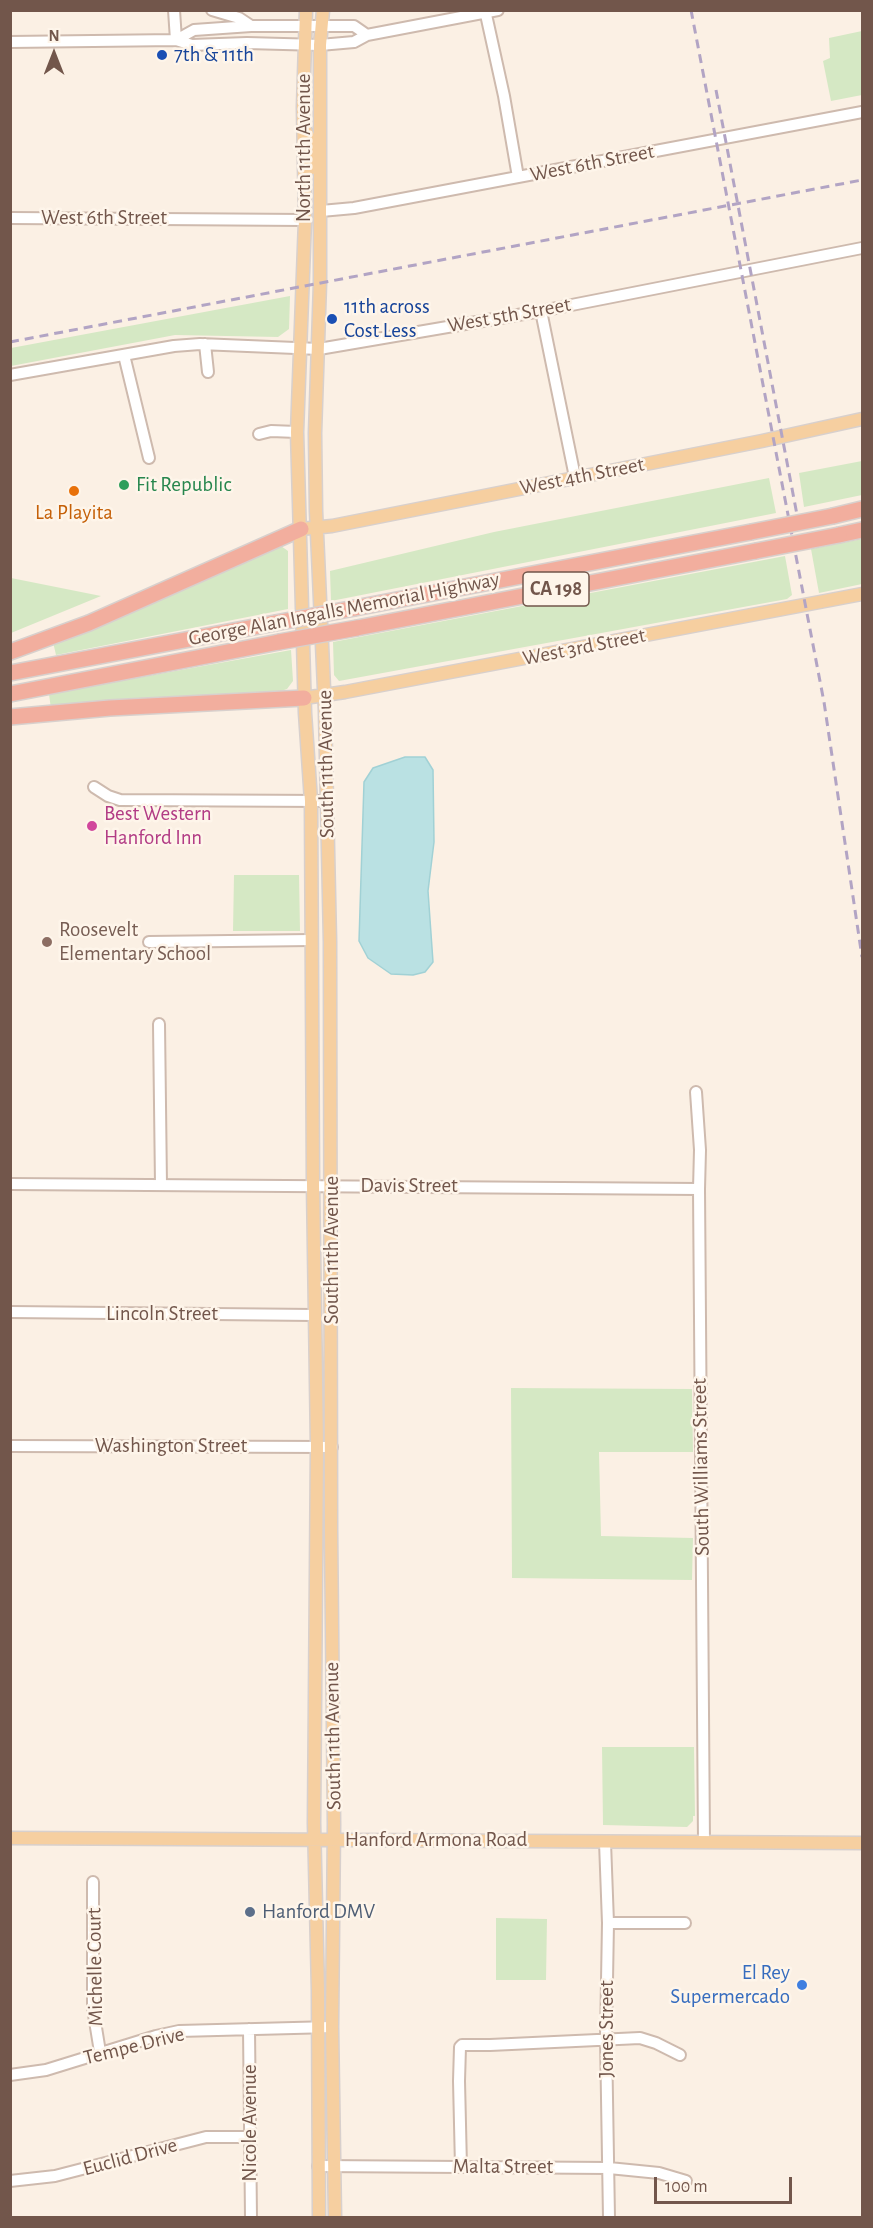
<!DOCTYPE html>
<style>
body{margin:0}
#map{position:relative;width:873px;height:2228px;overflow:hidden;background:#fbf0e4;font-family:"Alegreya Sans",sans-serif}
canvas{display:block}
.frame{position:absolute;inset:0;border:12px solid #72564b;pointer-events:none}
.north{position:absolute;left:24px;top:24px;width:60px;height:60px;-webkit-text-stroke:4px #fef5ea;paint-order:stroke;rotate:0deg;font-size:16px;font-weight:700;line-height:24px;text-align:center;color:#72564b}
.north::after{content:'';display:block;margin:auto;width:21px;height:27px;background:#72564b;clip-path:polygon(50% 0,100% 100%,50% 72%,0 100%)}
.scale{position:absolute;left:654px;top:2177px;width:138px;height:27px;box-sizing:border-box;border:3px solid #72564b;border-top:0;padding-left:8px;font-size:18px;line-height:21px;white-space:nowrap;color:#72564b;-webkit-text-stroke:4px #fef5ea;paint-order:stroke}
</style>
<div id="map">
<canvas width="873" height="2228"></canvas>
<div class="frame"></div>
<div class="north">N</div>
<div class="scale">100 m</div>
</div>
<script>
const context = document.querySelector('canvas').getContext('2d');
context.lineJoin = 'round';
function fill(path, color) {
  context.fillStyle = color;
  context.fill(path, 'evenodd');
}
function shape(rows) {
  const path = new Path2D();
  for (const r of rows) {
    path.moveTo(r[0], r[1]);
    for (let i = 2; i < r.length; i += 2) path.lineTo(r[i], r[i + 1]);
  }
  return path;
}
function trace(path, color, width, dash) {
  context.strokeStyle = color;
  context.lineWidth = width;
  context.lineCap = dash ? 'butt' : 'round';
  context.setLineDash(dash || []);
  context.stroke(path);
}
function drawText(font, color, halo, rows, align = 'center') {
  context.font = font + ' "Alegreya Sans",sans-serif';
  context.lineWidth = 5;
  context.setLineDash([]);
  context.textBaseline = 'middle';
  context.strokeStyle = halo;
  context.fillStyle = color;
  for (const [text, x, y, turn = 0] of rows) {
    context.save();
    context.translate(x, y);
    context.rotate((+turn || 0) * Math.PI / 180);
    context.textAlign = isNaN(turn) ? turn : align;
    if (halo) context.strokeText(text, 0, 0);
    context.fillText(text, 0, 0);
    context.restore();
  }
}
const green = shape([
 [862,31,862,95,831,101,823,61,830,58,829,38],
 [290,296,289,329,278,337,175,335,11,366,11,348],
 [862,461,862,495,804,507,799,473],
 [769,478,776,513,331,601,330,571,494,532],
 [862,539,862,584,819,593,811,549],
 [281,546,288,551,288,609,56,655,53,642],
 [785,556,792,595,787,599,339,681,334,675,333,642],
 [11,578,101,596,11,633],
 [291,650,293,681,287,689,278,692,51,709,49,694],
 [234,875,299,875,300,931,233,931],
 [511,1388,692,1389,693,1452,599,1452,601,1536,693,1538,692,1580,512,1578],
 [602,1747,694,1747,695,1816,693,1816,693,1821,687,1827,603,1825],
 [496,1918,547,1919,546,1980,496,1980]
]);
const water = shape([
 [405,757,425,757,433,770,434,842,428,891,433,962,425,972,413,975,391,974,368,958,359,941,364,782,373,768,405,757]
]);
const minor = shape([
 [174,10,176,40],
 [212,10,239,18,251,26],
 [485,10,504,96,518,177],
 [176,40,194,30,251,26,354,26,367,35],
 [10,42,176,40,192,45,247,43,320,45,354,42,367,35,498,10],
 [321,211,354,208,862,112],
 [10,218,305,220],
 [541,311,575,477],
 [205,344,208,372],
 [124,355,149,458],
 [10,375,174,346,200,344,319,349,541,311,862,248],
 [259,434,271,431,297,432],
 [94,787,108,796,120,800,327,801],
 [149,942,311,940],
 [159,1024,161,1185],
 [696,1092,700,1150,699,1189,704,1842],
 [10,1184,699,1189],
 [10,1312,314,1315],
 [10,1446,332,1447],
 [605,1842,608,1923,606,2038,609,2218],
 [93,1882,93,2009,100,2052],
 [608,1923,685,1923],
 [249,2029,251,2218],
 [10,2075,46,2070,156,2036,179,2031,332,2027],
 [318,2166,609,2168,659,2173,686,2181],
 [461,2167,459,2081,460,2047,462,2045,490,2045,640,2038,656,2043,680,2055],
 [10,2181,55,2176,206,2137,249,2137]
]);
const major = shape([
 [306,10,303,107,305,220,297,432,305,713,311,801,313,1185,317,1446,314,1823,318,1991,319,2218],
 [323,10,320,45,320,283,315,433,316,511,325,711,330,942,331,1530,334,1824,332,2027,335,2218],
 [304,128,312,143,312,168],
 [301,529,332,526,762,441,862,419],
 [304,698,345,692,862,594],
 [10,1838,862,1843]
]);
const highway = shape([
 [833,516,862,509],
 [839,535,862,530],
 [355,608,751,532],
 [357,628,756,551],
 [10,652,89,623,301,529],
 [10,673,275,623],
 [10,694,279,642],
 [10,717,110,708,304,698]
]);
const rail = shape([
 [691,10,824,702,862,957],
 [716,90,798,520],
 [10,342,862,180]
]);
const highwayBridge = shape([
 [751,532,833,516],
 [756,551,839,535],
 [275,623,355,608],
 [279,642,357,628]
]);
const markers = [
 [162,55,6,"#1a4fb4"],
 [332,319,6,"#1a4fb4"],
 [124,485,6,"#2e9e5b"],
 [74,491,6,"#e8710a"],
 [92,826,6,"#d1479c"],
 [47,942,6,"#8d6e63"],
 [250,1912,6,"#5c6f8a"],
 [802,1985,6,"#3f7fe0"]
];
const shields = [
 [556,589,66]
];
const shieldNames = [
 ["CA 198",556,589]
];
const transitNames = [
 ["7th & 11th",174,55],
 ["11th across",344,307],
 ["Cost Less",344,331]
];
const streetNames = [
 ["North 11th Avenue",304,148,-90],
 ["West 6th Street",592,163,-11],
 ["West 6th Street",104,218],
 ["West 5th Street",509,315,-10],
 ["West 4th Street",582,476,-11],
 ["George Alan Ingalls Memorial Highway",344,609,-11],
 ["West 3rd Street",584,647,-11],
 ["South 11th Avenue",326,764,-91],
 ["Davis Street",409,1186],
 ["South 11th Avenue",332,1250,-90],
 ["Lincoln Street",162,1314],
 ["Washington Street",171,1446],
 ["South Williams Street",701,1467,-91],
 ["South 11th Avenue",333,1736,-91],
 ["Hanford Armona Road",436,1840],
 ["Michelle Court",95,1967,-91],
 ["Jones Street",607,2029,-90],
 ["Tempe Drive",134,2046,-14],
 ["Nicole Avenue",250,2123,-90],
 ["Euclid Drive",130,2157,-15],
 ["Malta Street",503,2167]
];
const leisureNames = [
 ["Fit Republic",136,485]
];
const foodNames = [
 ["La Playita",74,513]
];
const hotelNames = [
 ["Best Western",104,814],
 ["Hanford Inn",104,838]
];
const educationNames = [
 ["Roosevelt",59,930],
 ["Elementary School",59,954]
];
const serviceNames = [
 ["Hanford DMV",262,1912]
];
const shopNames = [
 ["El Rey",790,1973],
 ["Supermercado",790,1997]
];
fill(green, '#d5e8c4');
fill(water, '#bae1e3');
trace(water, '#a1d1d5', 1.5);
trace(minor, '#cebaae', 14);
trace(major, '#d8d0cd', 15);
trace(highway, '#d8d0cd', 18);
trace(minor, '#fff', 10);
trace(major, '#f6cfa0', 12);
trace(highway, '#f2ae9e', 15);
trace(rail, '#b2a4c4', 3, [9, 6]);
trace(highwayBridge, '#d8d0cd', 18, []);
trace(highwayBridge, '#f2ae9e', 15);
for (const [x, y, r, color] of markers) {
  const dot = new Path2D();
  dot.arc(x, y, r, 0, 2 * Math.PI);
  context.fillStyle = color;
  context.fill(dot);
  trace(dot, '#fef5ea', 2);
}
for (const [x, y, w] of shields) {
  const box = new Path2D();
  box.roundRect(x - w / 2, y - 17, w, 34, 4.5);
  context.fillStyle = '#fef5ea';
  context.fill(box);
  trace(box, '#72564b', 1.5);
}
drawText('bold 20px', '#72564b', null, shieldNames);
drawText('21px', '#164399', '#fef5ea', transitNames, 'left');
drawText('21px', '#72564b', '#fef5ea', streetNames);
drawText('21px', '#27864d', '#fef5ea', leisureNames, 'left');
drawText('21px', '#c56008', '#fef5ea', foodNames);
drawText('21px', '#b23c85', '#fef5ea', hotelNames, 'left');
drawText('21px', '#785e54', '#fef5ea', educationNames, 'left');
drawText('21px', '#4e5e75', '#fef5ea', serviceNames, 'left');
drawText('21px', '#366cbe', '#fef5ea', shopNames, 'right');
</script>
